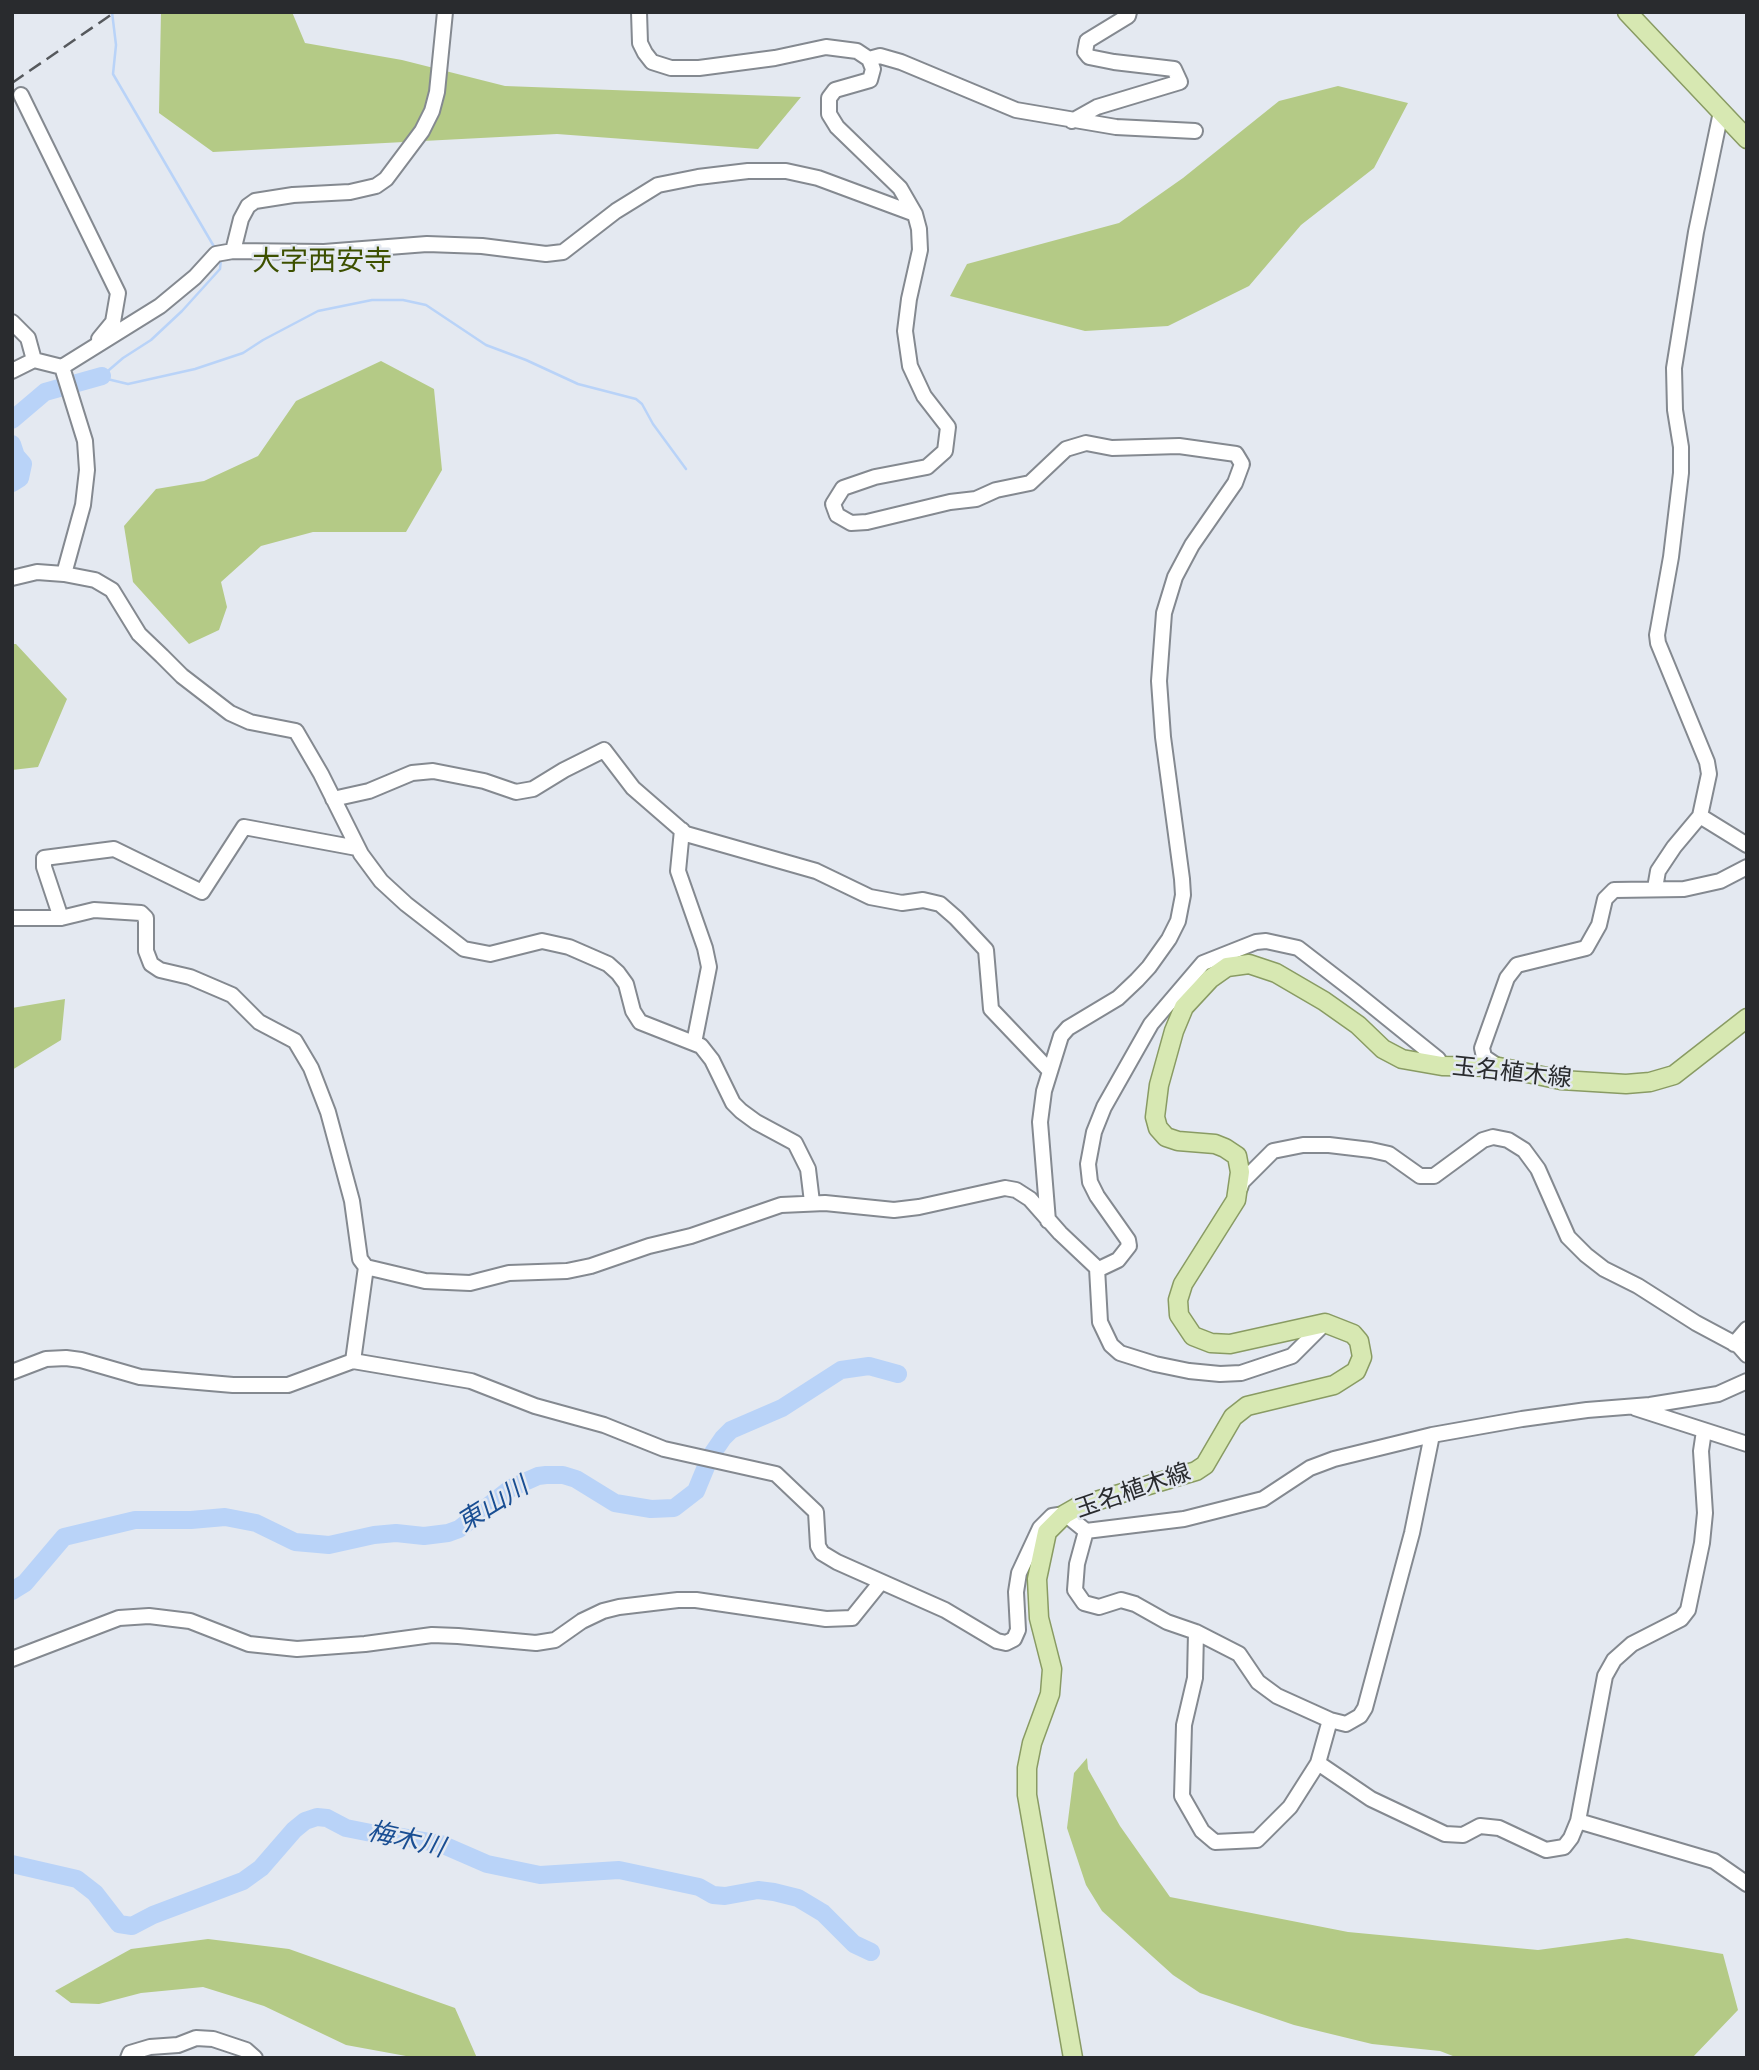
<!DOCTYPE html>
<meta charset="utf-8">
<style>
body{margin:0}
#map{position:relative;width:1759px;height:2070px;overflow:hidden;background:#e4e9f1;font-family:Cabin,sans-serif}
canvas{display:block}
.frame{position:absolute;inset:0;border:14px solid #292b2e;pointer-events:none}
</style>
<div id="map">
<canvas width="1759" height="2070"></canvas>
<div class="frame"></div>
</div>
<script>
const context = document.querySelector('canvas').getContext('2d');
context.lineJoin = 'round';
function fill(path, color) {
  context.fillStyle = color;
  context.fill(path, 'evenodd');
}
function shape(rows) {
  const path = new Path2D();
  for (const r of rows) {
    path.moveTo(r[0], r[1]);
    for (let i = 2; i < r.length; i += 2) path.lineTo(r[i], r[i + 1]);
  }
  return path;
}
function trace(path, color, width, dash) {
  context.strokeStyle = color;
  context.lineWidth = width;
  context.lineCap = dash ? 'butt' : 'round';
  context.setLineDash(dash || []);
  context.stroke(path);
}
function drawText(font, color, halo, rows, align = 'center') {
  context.font = font + ' Cabin,"Noto Sans JP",sans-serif';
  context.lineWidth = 5;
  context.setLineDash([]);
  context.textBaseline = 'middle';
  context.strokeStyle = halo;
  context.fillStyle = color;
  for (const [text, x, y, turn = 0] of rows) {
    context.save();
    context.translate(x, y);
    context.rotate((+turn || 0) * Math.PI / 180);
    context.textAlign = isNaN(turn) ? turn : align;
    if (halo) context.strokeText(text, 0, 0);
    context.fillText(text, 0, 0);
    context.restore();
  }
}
const green = shape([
 [161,12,292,12,305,43,402,60,505,86,801,97,758,149,557,134,213,152,159,113],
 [1338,86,1408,103,1374,168,1301,225,1249,286,1168,326,1085,331,950,296,967,264,1119,223,1183,178,1279,101],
 [381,361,434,389,442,470,406,532,313,532,261,546,221,582,227,607,219,630,189,644,133,582,124,526,156,489,204,481,258,456,296,401],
 [12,644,16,644,67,699,38,767,12,770],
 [65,999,61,1040,12,1070,12,1008],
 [1087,1758,1088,1769,1120,1826,1170,1897,1348,1932,1538,1950,1627,1938,1723,1954,1738,2010,1692,2058,1458,2058,1440,2051,1372,2044,1294,2025,1200,1993,1173,1975,1102,1911,1086,1885,1067,1828,1074,1773],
 [208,1939,289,1949,455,2008,477,2058,406,2056,346,2045,264,2006,203,1987,141,1993,99,2004,71,2003,55,1991,131,1949]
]);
const stream = shape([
 [112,12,116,45,113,74,216,250],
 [221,259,220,269,182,311,151,340,123,358,102,376,103,378,128,384,195,369,243,353,263,340,318,311,372,300,403,300,426,305,486,345,526,360,578,384,636,399,642,404,653,424,686,469]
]);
const river = shape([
 [12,420,45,392,102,376],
 [12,444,16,456,23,464,20,478,12,483],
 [12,1591,25,1583,64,1537,135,1520,191,1520,225,1517,256,1523,295,1542,329,1545,374,1535,396,1533,424,1536,448,1533,459,1529,511,1488,538,1476,546,1475,563,1475,576,1479,615,1503,651,1509,674,1508,696,1491,710,1457,723,1438,731,1430,782,1408,841,1370,869,1366,898,1374],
 [12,1864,77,1879,95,1893,119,1924,132,1926,153,1915,243,1881,261,1868,294,1830,305,1821,317,1817,327,1818,346,1828,376,1834,397,1836,441,1844,487,1864,540,1875,619,1870,699,1887,713,1895,725,1896,758,1890,774,1892,798,1898,823,1913,854,1944,871,1952]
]);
const minor = shape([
 [639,12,640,43,645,53,652,62,671,68,699,68,775,58,826,47,857,51,869,59,873,69,870,80,835,90,829,98,829,114,837,127,900,188,915,214,919,229,920,250,909,299,905,331,910,366,924,396,948,427,945,451,927,467,875,477,843,488,833,504,837,515,851,523,867,522,950,502,976,499,996,490,1030,483,1066,449,1086,443,1112,448,1179,446,1236,454,1242,464,1235,483,1192,545,1175,577,1164,613,1159,681,1163,737,1182,879,1183,895,1178,921,1169,939,1149,967,1137,980,1118,998,1068,1028,1061,1036,1044,1091,1040,1122,1048,1221],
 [869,59,880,56,901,62,1016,110,1116,127,1195,131],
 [21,95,118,293,113,322,99,339],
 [1072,121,1097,107,1180,82,1174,69,1114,62,1089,57,1085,52,1087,41,1128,16,1129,12],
 [233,251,241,219,248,206,255,201,293,195,350,192,376,186,386,179,422,131,432,111,437,92,445,12],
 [12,322,28,338,34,360],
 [62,367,160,306,195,277,216,254,233,251,324,252,427,244,482,246,546,254,563,252,616,211,658,185,698,177,748,171,786,171,818,178,915,214],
 [62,367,85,441,87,470,83,505,64,574],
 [12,371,34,360,62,367],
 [12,578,37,572,64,574,95,580,112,590,139,634,162,656,182,676,230,713,250,722,296,731,321,774,361,854,381,881,406,904,464,949,490,954,542,941,569,947,608,964,618,973,626,984,633,1011,640,1022,701,1046,712,1060,733,1103,741,1111,756,1122,795,1143,808,1169,812,1202],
 [333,799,369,791,412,773,433,771,484,781,516,792,533,789,564,770,604,750,633,788,686,834,816,871,870,897,902,903,923,900,940,904,956,918,986,950,991,1009,1050,1071],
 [1700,816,1747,845],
 [682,830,678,871,705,948,709,967,694,1043],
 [1655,888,1658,871,1674,847,1700,816,1709,774,1707,762,1658,643,1657,635,1671,557,1681,473,1681,447,1675,410,1674,368,1696,232,1721,112],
 [12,918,61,918,94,910,141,913,146,918,146,951,151,964,160,970,190,977,232,995,259,1022,295,1041,311,1068,328,1112,352,1201,360,1259,366,1267,425,1281,470,1283,509,1273,567,1271,591,1266,649,1246,691,1236,781,1205,825,1203,894,1210,919,1207,1005,1188,1016,1190,1030,1199,1060,1233,1097,1268,1100,1322,1111,1345,1120,1353,1155,1364,1189,1371,1220,1374,1241,1373,1292,1356,1325,1323],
 [61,918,44,867,44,858,114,849,202,892,244,827,357,848],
 [1499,1067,1484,1057,1482,1048,1507,978,1517,965,1586,948,1599,925,1605,899,1614,890,1684,889,1720,881,1747,867],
 [1240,1188,1242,1182,1273,1151,1303,1145,1329,1145,1371,1150,1389,1154,1420,1176,1434,1176,1483,1140,1493,1137,1508,1140,1524,1150,1538,1169,1568,1237,1586,1255,1604,1269,1638,1286,1696,1323,1739,1346,1747,1355],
 [1097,1270,1118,1260,1129,1246,1128,1240,1097,1196,1090,1182,1088,1164,1094,1132,1104,1107,1151,1024,1203,963,1256,942,1266,941,1298,948,1355,992,1438,1059,1442,1066],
 [1734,1344,1747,1329],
 [353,1361,366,1267],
 [12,1372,46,1359,66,1358,81,1360,140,1377,233,1385,288,1385,353,1361,471,1381,535,1406,604,1425,664,1449,776,1474,816,1512,818,1546,822,1553,837,1562,945,1610,997,1641,1006,1643,1014,1639,1018,1630,1016,1592,1019,1573,1040,1528,1052,1516,1065,1514,1086,1531,1184,1519,1263,1499,1310,1468,1334,1459,1432,1435,1522,1419,1587,1410,1650,1405,1718,1394,1747,1381],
 [1635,1408,1747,1444],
 [1086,1531,1077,1564,1075,1590,1084,1603,1099,1607,1121,1600,1135,1604,1167,1622,1196,1632,1239,1654,1258,1682,1277,1696,1330,1720,1346,1724,1360,1716,1365,1708,1412,1533,1432,1435],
 [1196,1632,1195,1678,1184,1725,1182,1796,1202,1831,1215,1842,1257,1840,1290,1807,1318,1763],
 [12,1659,119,1618,149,1616,190,1621,249,1644,297,1649,365,1644,432,1635,458,1636,536,1643,555,1640,582,1621,603,1611,619,1607,678,1600,696,1600,826,1619,852,1618,881,1582],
 [1330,1720,1318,1763,1371,1799,1445,1834,1463,1835,1480,1826,1499,1828,1546,1850,1564,1847,1571,1838,1578,1821,1605,1676,1614,1660,1632,1644,1681,1619,1688,1610,1702,1543,1705,1513,1701,1451,1704,1431],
 [1578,1821,1714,1861,1747,1884],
 [128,2058,130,2053,150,2047,178,2045,196,2038,213,2039,246,2050,255,2058]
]);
const major = shape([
 [1627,12,1747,139],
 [1073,2058,1027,1795,1027,1768,1032,1743,1050,1694,1052,1669,1039,1618,1037,1579,1047,1532,1065,1514,1079,1506,1196,1471,1205,1465,1233,1417,1247,1406,1334,1385,1356,1371,1362,1357,1359,1341,1353,1334,1325,1323,1230,1344,1211,1343,1193,1336,1179,1315,1178,1300,1183,1284,1236,1200,1240,1172,1237,1156,1225,1148,1215,1144,1178,1141,1166,1137,1158,1128,1155,1117,1159,1085,1174,1031,1184,1007,1210,979,1227,967,1249,964,1276,973,1324,1001,1358,1025,1383,1049,1402,1059,1442,1066,1499,1067,1561,1080,1626,1084,1650,1082,1674,1075,1747,1018]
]);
const rail = shape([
 [12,83,115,12]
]);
const streetNames = [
 ["玉名植木線",1512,1073,6],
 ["玉名植木線",1133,1491,-19]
];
const waterNames = [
 ["東山川",493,1505,-32],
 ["梅木川",406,1840,13]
];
const quarterNames = [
 ["大字西安寺",322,262]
];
fill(green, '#b4ca86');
trace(stream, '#b9d3f8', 2.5);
trace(river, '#b9d3f8', 18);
trace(minor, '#848990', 18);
trace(major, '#899b63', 21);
trace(minor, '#fff', 14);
trace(major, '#d7e8b2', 18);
trace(rail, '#56595d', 2.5, [14, 7]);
drawText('24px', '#292b2e', '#e4e9f1', streetNames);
drawText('italic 26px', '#194e93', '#e4e9f1', waterNames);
drawText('28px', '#3d5000', '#e4e9f1', quarterNames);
</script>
